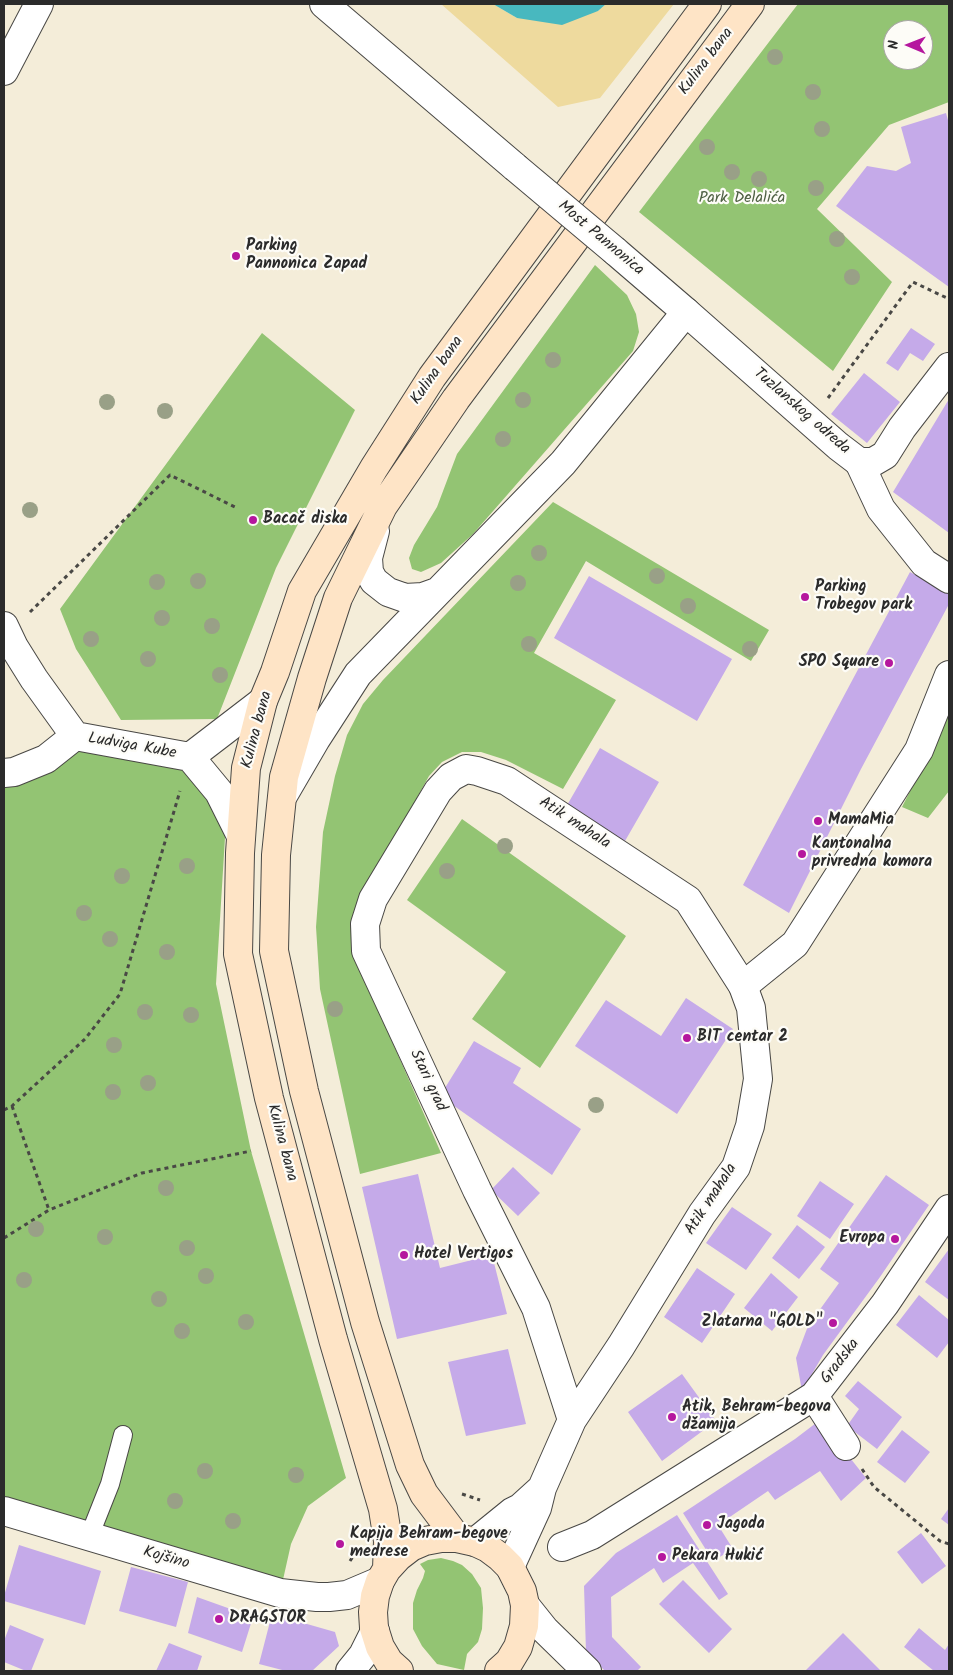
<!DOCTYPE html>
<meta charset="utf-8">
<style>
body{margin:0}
#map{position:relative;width:953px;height:1675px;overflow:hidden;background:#f4edd9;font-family:Kalam,sans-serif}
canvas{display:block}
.frame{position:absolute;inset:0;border:5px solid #2b2b2b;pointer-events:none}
.north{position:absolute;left:883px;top:20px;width:50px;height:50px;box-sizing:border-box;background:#fdfcf7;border:1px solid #a9a8a5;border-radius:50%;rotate:271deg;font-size:14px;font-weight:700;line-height:20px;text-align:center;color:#2b2b2b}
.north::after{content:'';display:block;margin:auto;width:18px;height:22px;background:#b5179e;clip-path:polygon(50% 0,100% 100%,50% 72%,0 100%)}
</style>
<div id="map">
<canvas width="953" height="1675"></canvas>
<div class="frame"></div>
<div class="north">N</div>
</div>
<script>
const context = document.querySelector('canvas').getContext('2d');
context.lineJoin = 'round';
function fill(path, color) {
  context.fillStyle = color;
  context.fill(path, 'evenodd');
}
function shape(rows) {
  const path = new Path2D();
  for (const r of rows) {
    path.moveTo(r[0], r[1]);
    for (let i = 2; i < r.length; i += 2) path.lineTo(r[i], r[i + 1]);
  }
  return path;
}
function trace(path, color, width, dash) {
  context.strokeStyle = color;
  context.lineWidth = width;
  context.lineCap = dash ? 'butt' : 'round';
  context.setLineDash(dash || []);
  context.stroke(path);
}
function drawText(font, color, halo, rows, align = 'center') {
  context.font = font + ' Kalam,sans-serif';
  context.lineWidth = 4.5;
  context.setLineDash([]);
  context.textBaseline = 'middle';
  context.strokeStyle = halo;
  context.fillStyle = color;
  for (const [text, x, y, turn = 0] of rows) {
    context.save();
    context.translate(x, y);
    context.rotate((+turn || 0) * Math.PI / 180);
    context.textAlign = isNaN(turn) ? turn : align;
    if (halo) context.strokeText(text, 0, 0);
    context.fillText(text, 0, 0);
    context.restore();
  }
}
const green = shape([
 [798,4,949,4,949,102,889,125,817,209,892,282,833,371,639,212],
 [893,30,923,30,923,60,893,60],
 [595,265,627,295,636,314,639,332,633,351,473,534,441,563,421,572,412,569,409,558,414,545,437,507,457,454],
 [262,333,355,410,276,568,217,719,121,720,76,649,60,609],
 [553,502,769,630,751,661,586,561,534,653,616,700,563,789,506,760,481,752,462,752,442,762,429,776,370,883,356,959,441,1153,360,1174,320,989,316,927,323,832,335,776,347,735,363,704,383,680],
 [949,714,949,791,928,818,902,807],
 [75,736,190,757,227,805,216,984,251,1151,346,1478,308,1506,291,1544,280,1593,4,1511,4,773],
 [462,819,626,936,540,1068,472,1019,506,972,407,900],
 [441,1558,453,1561,462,1565,472,1574,481,1588,483,1608,482,1629,478,1642,467,1654,464,1670,437,1664,422,1646,413,1629,413,1603,417,1590,423,1578,425,1571,420,1564,428,1560]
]);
const sand = shape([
 [441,4,493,4,517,18,598,11,606,4,674,4,600,98,558,107]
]);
const water = shape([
 [493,4,606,4,598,11,562,25,517,18]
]);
const building = shape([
 [946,113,949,124,949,287,836,206,867,166,896,171,911,163,901,127],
 [911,328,935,344,923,361,910,353,898,371,886,363],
 [864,373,900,402,867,443,831,414],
 [949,399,949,533,893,492],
 [910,572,949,593,949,604,861,769,789,913,743,885],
 [589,576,732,659,697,721,554,638],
 [600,748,659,782,625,841,566,807],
 [686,998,733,1029,677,1114,575,1046,606,1000,661,1036],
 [474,1041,521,1068,513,1083,581,1129,552,1175,440,1096],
 [513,1167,540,1193,518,1216,491,1190],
 [418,1174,440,1268,492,1255,507,1314,397,1339,362,1187],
 [886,1175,929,1205,880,1277,823,1355,802,1391,796,1358,808,1326,839,1283,820,1269],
 [820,1181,854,1204,830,1239,797,1216],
 [732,1207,772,1234,746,1270,706,1243],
 [797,1225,825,1247,799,1279,772,1258],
 [949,1249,949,1300,925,1282],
 [697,1268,735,1294,702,1343,664,1317],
 [771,1273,798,1297,772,1331,744,1308],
 [919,1295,949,1320,949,1342,937,1358,896,1325],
 [508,1349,526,1424,466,1436,448,1362],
 [682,1374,716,1421,662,1461,628,1412],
 [858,1381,902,1417,877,1449,847,1426,859,1409,845,1396],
 [820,1420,866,1478,841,1501,820,1471,775,1500,768,1491,718,1525,733,1549,713,1561,683,1513,795,1439],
 [902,1430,930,1452,905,1483,877,1462],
 [949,1508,949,1525,941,1519],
 [677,1515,728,1594,719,1600,693,1563,663,1583,654,1568,611,1597,612,1637,641,1667,637,1671,605,1671,586,1652,584,1586,616,1553],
 [921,1533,946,1566,922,1584,897,1552],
 [19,1545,101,1571,85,1625,4,1601,4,1596],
 [131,1567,188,1582,176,1627,119,1611],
 [683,1580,732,1629,709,1653,659,1604],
 [197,1597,253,1617,242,1652,188,1633],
 [272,1614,335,1632,339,1646,312,1671,286,1671,259,1664],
 [10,1625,44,1639,31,1671,26,1671,4,1662,4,1641],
 [919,1628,945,1650,949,1644,949,1671,934,1671,904,1647],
 [843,1633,880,1670,805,1671],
 [169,1643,202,1656,197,1671,156,1671]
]);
const path = shape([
 [828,398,913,282,949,299],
 [30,612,170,475,235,507],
 [12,1106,49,1210],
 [4,1110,12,1106,85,1039,120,994,180,791],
 [4,1238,49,1210,142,1173,251,1151],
 [862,1469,874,1487,940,1541,949,1544],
 [462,1494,480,1500],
 [350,1561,358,1549]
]);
const service = shape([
 [89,1537,110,1484,123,1435]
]);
const pedestrian = shape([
 [859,462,881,509,924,563,949,579],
 [743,986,795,944,919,750,949,675],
 [814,1396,846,1446],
 [562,1547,592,1535,814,1396,885,1304,949,1209]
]);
const minor = shape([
 [686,312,838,446,859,462,873,462,885,455,902,428,949,367],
 [4,773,14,772,46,759,75,736],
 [475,1542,512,1512,520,1508,542,1488],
 [510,1567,537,1508,542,1488,572,1420,621,1346,702,1214,736,1167,750,1126,758,1079,751,1008,743,986,688,900,507,781,477,771,466,769,451,777,438,791,373,899,365,924,366,951,477,1190,536,1308,572,1420]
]);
const tertiary = shape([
 [324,4,515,167],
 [4,71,39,4],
 [375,531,368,558,369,572,374,581,388,592,405,598,423,597,437,592],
 [4,626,14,647,34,679,75,736,190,757],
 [190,757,219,792,241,836],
 [190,757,263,701],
 [284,794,316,739,358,674,563,463,686,312,615,251],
 [4,1511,280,1593,317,1597,329,1597,347,1595,380,1581],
 [525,1605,545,1630,587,1671],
 [350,1671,363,1655,375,1631]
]);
const secondary = shape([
 [457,1538,424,1494,410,1465,365,1322,304,1091,274,951,276,855,284,777,312,678,338,598,383,506,456,399,750,4],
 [387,1569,388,1541,383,1509,333,1339,269,1098,238,954,240,853,246,768,263,701,275,672,302,591,374,468,432,377,707,4],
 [399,1671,389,1662,380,1647,374,1628,373,1612,375,1596,380,1581,387,1569,398,1557,411,1547,425,1541,441,1538,457,1538,475,1542,488,1548,500,1557,510,1567,522,1591,525,1605,524,1626,518,1647,509,1662,499,1671]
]);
const tertiaryBridge = shape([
 [515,167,615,251]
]);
const trees = [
 [775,57],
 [813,92],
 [822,129],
 [707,147],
 [732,172],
 [759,179],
 [816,188],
 [837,239],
 [852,277],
 [553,360],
 [523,400],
 [107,402],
 [165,411],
 [503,439],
 [30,510],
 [539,553],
 [657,576],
 [198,581],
 [157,582],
 [518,583],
 [688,606],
 [162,618],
 [212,626],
 [91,639],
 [529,644],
 [750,649],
 [148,659],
 [220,675],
 [505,846],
 [187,866],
 [447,871],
 [122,876],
 [84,913],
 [110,939],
 [167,952],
 [335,1009],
 [145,1012],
 [191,1015],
 [114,1045],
 [148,1083],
 [113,1092],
 [596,1105],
 [166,1188],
 [36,1229],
 [105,1237],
 [187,1248],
 [206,1276],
 [24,1280],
 [159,1299],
 [246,1322],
 [182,1331],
 [205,1471],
 [296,1475],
 [175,1501],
 [233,1521]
];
const markers = [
 [236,256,5,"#b5179e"],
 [253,520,5,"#b5179e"],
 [805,597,5,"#b5179e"],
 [889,663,5,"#b5179e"],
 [818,821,5,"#b5179e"],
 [802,854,5,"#b5179e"],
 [687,1038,5,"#b5179e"],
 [895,1239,5,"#b5179e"],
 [404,1255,5,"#b5179e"],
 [833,1323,5,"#b5179e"],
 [672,1417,5,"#b5179e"],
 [707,1525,5,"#b5179e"],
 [340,1544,5,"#b5179e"],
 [662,1557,5,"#b5179e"],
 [219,1619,5,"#b5179e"]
];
const streetNames = [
 ["Kulina bana",707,62,-53],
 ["Most Pannonica",600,239,40],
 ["Kulina bana",438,371,-55],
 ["Tuzlanskog odreda",801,412,41],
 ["Kulina bana",258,730,-75],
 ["Ludviga Kube",132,747,10],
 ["Atik mahala",574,824,33],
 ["Stari grad",427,1081,65],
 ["Kulina bana",281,1143,75],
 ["Atik mahala",712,1200,-57],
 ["Gradska",841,1362,-52],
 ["Kojšino",166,1559,16]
];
const parkNames = [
 ["Park Delalića",742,199]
];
const poiNames = [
 ["Parking",246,247],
 ["Pannonica Zapad",246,265],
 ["Bacač diska",263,520],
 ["Parking",815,588],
 ["Trobegov park",815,606],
 ["SPO Square",879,663,"right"],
 ["MamaMia",828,821],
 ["Kantonalna",812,845],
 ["privredna komora",812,863],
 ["BIT centar 2",697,1038],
 ["Evropa",885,1239,"right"],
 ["Hotel Vertigos",414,1255],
 ["Zlatarna \"GOLD\"",823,1323,"right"],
 ["Atik, Behram-begova",682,1408],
 ["džamija",682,1426],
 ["Jagoda",717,1525],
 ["Kapija Behram-begove",350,1535],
 ["medrese",350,1553],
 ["Pekara Hukić",672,1557],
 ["DRAGSTOR",229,1619]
];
fill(green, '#93c473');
fill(sand, '#eeda9e');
fill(water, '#48b8bf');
fill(building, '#c5aae9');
trace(service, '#494845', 20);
trace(pedestrian, '#494845', 30);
trace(minor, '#494845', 30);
trace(tertiary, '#494845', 30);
trace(secondary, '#494845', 30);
trace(path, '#494845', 3, [4, 4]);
trace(service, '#fff', 18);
trace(pedestrian, '#fff', 28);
trace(minor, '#fff', 28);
trace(tertiary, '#fff', 28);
trace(secondary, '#fee4c6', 28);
trace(tertiaryBridge, '#494845', 30, []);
trace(tertiaryBridge, '#fff', 28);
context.fillStyle = '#99a087';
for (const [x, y] of trees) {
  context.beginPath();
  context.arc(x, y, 8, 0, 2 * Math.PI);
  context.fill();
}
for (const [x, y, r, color] of markers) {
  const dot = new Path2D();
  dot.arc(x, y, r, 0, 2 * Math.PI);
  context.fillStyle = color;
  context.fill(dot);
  trace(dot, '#fdfcf7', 2);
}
drawText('16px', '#2b2b2b', '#fdfcf7', streetNames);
drawText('16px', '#4f6144', '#fdfcf7', parkNames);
drawText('bold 16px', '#2b2b2b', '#fdfcf7', poiNames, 'left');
</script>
